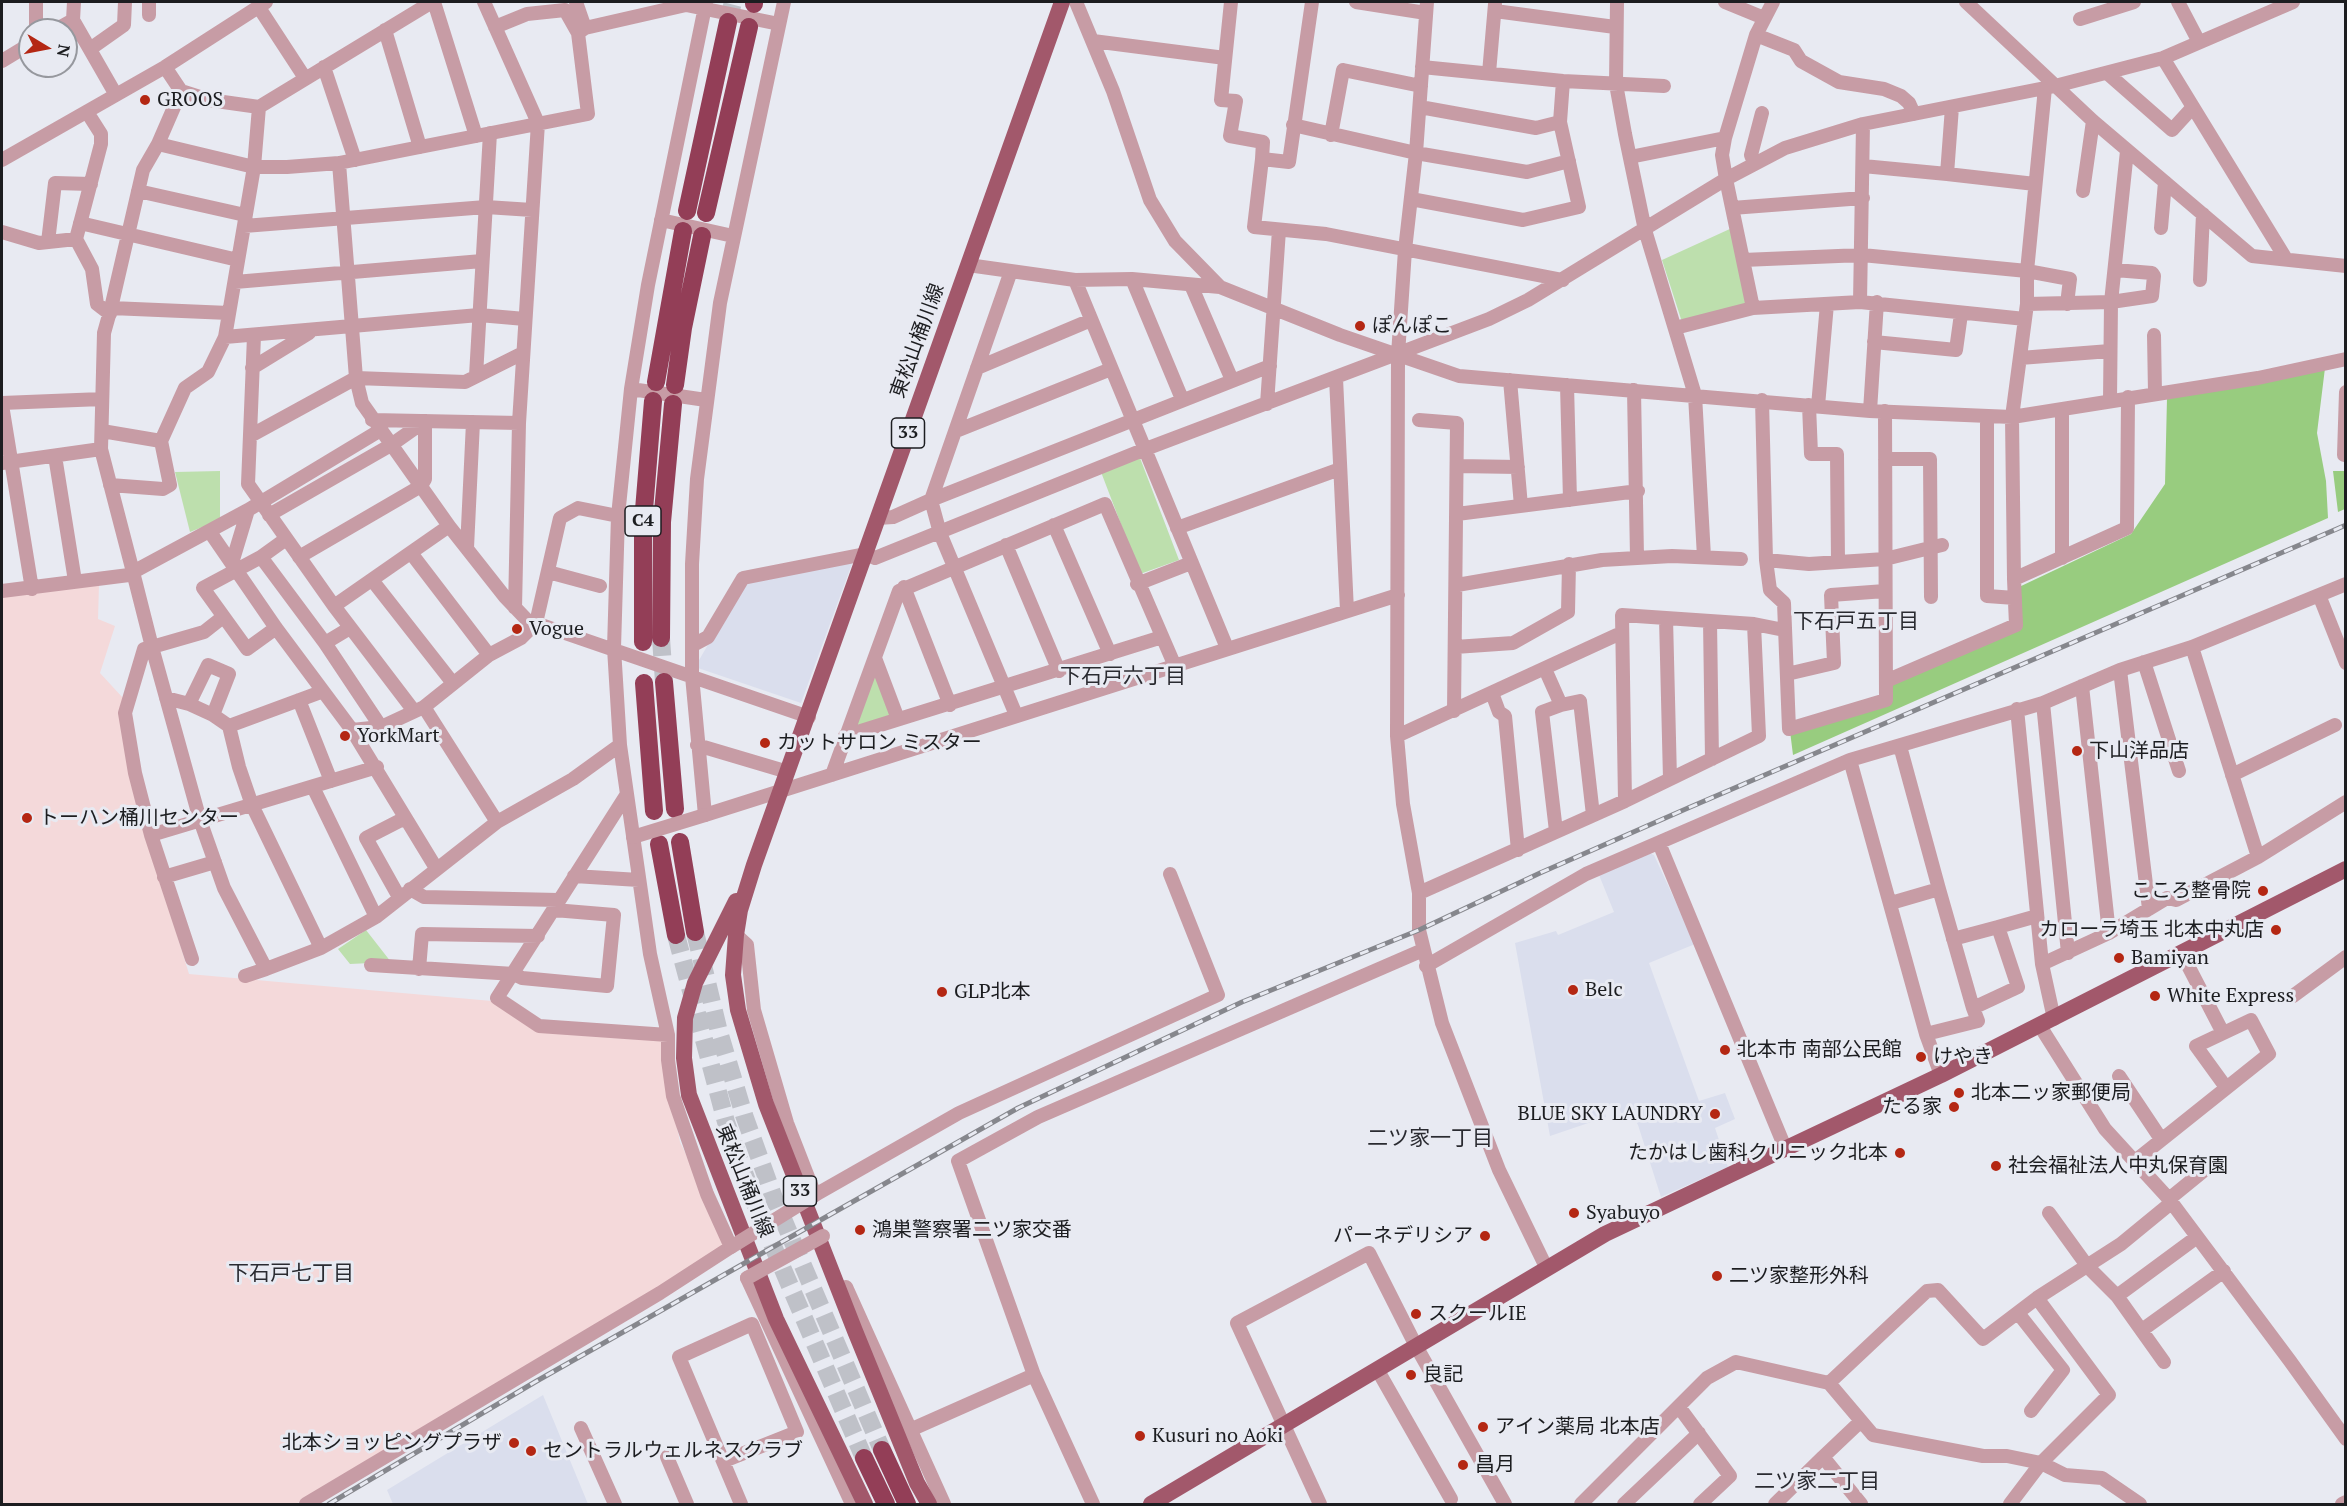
<!DOCTYPE html>
<meta charset="utf-8">
<style>
body{margin:0}
#map{position:relative;width:2347px;height:1506px;overflow:hidden;background:#e8eaf2;font-family:"PT Serif",serif}
canvas{display:block}
.frame{position:absolute;inset:0;border:3px solid #1c1d20;pointer-events:none}
.north{position:absolute;left:18px;top:18px;width:60px;height:60px;box-sizing:border-box;background:#e8eaf2;border:2px solid #96989e;border-radius:50%;rotate:100deg;font-size:16px;font-weight:700;line-height:24px;text-align:center;color:#1c1d20}
.north::after{content:'';display:block;margin:auto;width:21px;height:27px;background:#b42713;clip-path:polygon(50% 0,100% 100%,50% 72%,0 100%)}
</style>
<div id="map">
<canvas width="2347" height="1506"></canvas>
<div class="frame"></div>
<div class="north">N</div>
</div>
<script>
const context = document.querySelector('canvas').getContext('2d');
context.lineJoin = 'round';
function fill(path, color) {
  context.fillStyle = color;
  context.fill(path, 'evenodd');
}
function shape(rows) {
  const path = new Path2D();
  for (const r of rows) {
    path.moveTo(r[0], r[1]);
    for (let i = 2; i < r.length; i += 2) path.lineTo(r[i], r[i + 1]);
  }
  return path;
}
function trace(path, color, width, dash) {
  context.strokeStyle = color;
  context.lineWidth = width;
  context.lineCap = dash ? 'butt' : 'round';
  context.setLineDash(dash || []);
  context.stroke(path);
}
function drawText(font, color, halo, rows, align = 'center') {
  context.font = font + ' "PT Serif","Noto Sans JP",serif';
  context.lineWidth = 6;
  context.setLineDash([]);
  context.textBaseline = 'middle';
  context.strokeStyle = halo;
  context.fillStyle = color;
  for (const [text, x, y, turn = 0] of rows) {
    context.save();
    context.translate(x, y);
    context.rotate((+turn || 0) * Math.PI / 180);
    context.textAlign = isNaN(turn) ? turn : align;
    if (halo) context.strokeText(text, 0, 0);
    context.fillText(text, 0, 0);
    context.restore();
  }
}
const built = shape([
 [853,561,801,703,695,667,744,583],
 [1649,853,1654,855,1695,944,1649,963,1699,1101,1725,1093,1735,1119,1715,1128,1728,1167,1661,1197,1638,1125,1632,1115,1622,1116,1618,1105,1604,1109,1606,1117,1550,1136,1515,943,1556,931,1558,935,1614,912,1599,875],
 [543,1395,588,1504,393,1504,387,1490]
]);
const industrial = shape([
 [99,585,98,619,115,626,100,673,123,698,122,734,137,804,189,974,492,1001,539,1030,667,1041,668,1083,680,1142,731,1247,296,1504,2,1504,2,595]
]);
const green = shape([
 [1732,228,1746,300,1744,305,1686,322,1681,319,1662,260],
 [1140,458,1179,560,1140,574,1101,472],
 [220,471,220,520,190,532,175,472],
 [877,675,893,714,858,729,854,725,872,676],
 [366,930,391,962,350,964,338,949]
]);
const forest = shape([
 [2325,368,2317,433,2326,481,2328,518,1793,755,1790,731,1891,697,1892,678,2021,625,2019,587,2131,534,2165,484,2167,398],
 [2333,471,2345,471,2345,509,2338,512]
]);
const highwayTunnel = shape([
 [728,22,733,2],
 [661,638,664,682],
 [695,932,719,1032,744,1115,774,1198,882,1450],
 [676,935,726,1122,757,1209,864,1458]
]);
const minor = shape([
 [74,2,73,20,116,95],
 [149,2,149,15],
 [434,2,476,136],
 [484,2,538,123,519,423,515,608],
 [576,2,585,28],
 [784,2,720,303,697,479,692,564,692,676,705,815,1398,595],
 [1076,2,1113,91,1150,200,1175,241,1220,287],
 [1231,2,1221,100,1236,101,1230,136,1263,142,1262,159,1289,162,1312,2],
 [1356,2,1426,13],
 [1427,2,1416,153,1405,250,1398,355,1397,736,1403,804,1419,893,1419,930,1442,1023,1499,1170,1546,1267],
 [1617,2,1616,84,1625,134,1645,230,1695,395,1704,557],
 [1725,2,1764,18],
 [1966,2,2093,121,2252,256,2346,266],
 [2178,2,2199,42],
 [258,6,305,78],
 [1495,11,1615,27],
 [2080,19,2134,2],
 [495,27,527,14,565,10,578,33],
 [36,30,36,2],
 [55,30,73,20],
 [385,30,420,147],
 [1756,35,1794,50,1801,61,1839,82,1884,89,1901,96,1909,103,1914,114],
 [1093,41,1225,58],
 [90,49,124,25,125,2],
 [2163,58,2286,259],
 [2,61,30,44],
 [165,67,181,91,209,100,259,107,432,2],
 [324,67,355,160],
 [1422,67,1563,81,1664,86],
 [1489,73,1495,4],
 [2107,73,2172,130,2193,107],
 [1420,107,1536,128,1560,122],
 [1952,107,1947,174,2035,184],
 [87,112,101,134,101,144,76,239,92,269,97,304,110,314],
 [1293,125,1416,153,1527,172,1569,161],
 [1331,135,1343,70,1421,86],
 [1725,138,1756,35,1773,2],
 [158,144,254,167,287,167,339,163,420,147,588,114,578,33,585,28,686,5,779,24],
 [1630,157,1725,138,1722,155,1726,179,1753,308],
 [1262,159,1254,227,1326,234,1563,280],
 [2,160,165,67,266,2],
 [339,163,356,378,362,403,449,526,505,597,527,620,809,717],
 [1754,163,1751,155,1762,113],
 [1863,166,1947,174],
 [138,191,245,215],
 [2083,191,2093,121],
 [1411,199,1523,220,1579,207,1560,122,1563,81],
 [1732,208,1863,198],
 [661,220,733,236],
 [80,223,238,260],
 [244,226,486,207,532,210],
 [2161,228,2165,182],
 [2,232,39,243,76,239],
 [48,242,55,183,91,184],
 [1743,260,1862,255,2027,271,2070,279,2067,304],
 [968,265,1075,280,1132,279,1220,287,1340,335,1459,376,1870,411,2012,417,2258,378,2346,359],
 [1132,279,1182,399],
 [1075,280,1227,648],
 [2200,280,2203,214],
 [235,282,482,261],
 [1191,285,1232,380],
 [1860,302,1863,124],
 [2027,304,2111,302,2152,296,2154,276,2152,273,2115,270],
 [111,308,143,170,158,144,181,91],
 [229,313,111,308,104,333,101,449,133,572,248,510],
 [1675,328,1753,308,1860,302,2025,319],
 [2154,335,2155,393],
 [254,336,248,484,334,606,414,711],
 [225,337,479,315,525,319],
 [1874,342,1956,350,1961,314],
 [2020,358,2110,351],
 [252,368,309,333],
 [977,368,1091,320],
 [476,376,490,133],
 [1336,378,1347,611],
 [1510,380,1521,506],
 [1567,385,1570,500],
 [631,389,706,400],
 [1634,390,1637,557],
 [1762,400,1766,560,1770,590,1784,603,1789,729,1886,700,1885,411],
 [2110,401,2111,302,2127,151],
 [2,403,102,399],
 [1267,404,1279,230],
 [2,405,32,589],
 [1809,405,1811,454,1837,454,1838,562],
 [1818,406,1827,304],
 [1870,411,1877,302],
 [1987,416,1987,596,2015,598],
 [372,420,519,423],
 [1419,420,1457,423,1454,711],
 [102,431,161,441],
 [956,431,1111,369],
 [250,436,356,378,465,382,523,353],
 [2344,455,2346,392],
 [55,456,75,581],
 [1885,459,1930,459,1931,597],
 [2,463,101,449],
 [1457,466,1518,467],
 [110,485,163,489,170,485,161,441,185,388,208,372,225,337,254,167,259,107],
 [1457,514,1638,491],
 [269,515,391,445,425,421],
 [878,518,893,517,931,500,1011,271],
 [1054,525,1110,654],
 [1177,528,1340,469],
 [210,532,276,628,352,730,436,868],
 [1006,545,1059,671],
 [467,548,473,422],
 [411,553,489,655],
 [261,557,325,643,381,727],
 [299,557,421,486,425,479,425,421],
 [2062,558,2062,409],
 [1766,560,1809,564,1885,559,1942,545],
 [232,563,248,510,379,431],
 [548,572,600,586],
 [2014,579,2012,417,2027,304,2027,271,2045,88],
 [372,580,452,682],
 [1137,584,1191,563],
 [1457,585,1602,560,1672,556,1741,559],
 [904,587,950,705],
 [2,591,129,575,133,572,152,647,144,649,125,713,135,773,151,835,192,959],
 [2319,595,2346,663],
 [334,606,449,526],
 [223,617,204,632,152,647,200,820,224,888,266,969,321,948,376,917,497,822,573,779,620,745],
 [1666,618,1670,779],
 [1710,621,1712,759],
 [276,628,247,649,203,588,261,557,286,539],
 [325,643,350,628],
 [693,645,708,637,743,578,865,554,875,558,1143,450,1489,319,1528,300,1726,179,1785,148,1863,124,2055,86,2163,58,2293,2],
 [1455,647,1513,643,1568,612,1569,564],
 [2192,647,2258,857],
 [875,658,898,719],
 [2144,662,2179,771],
 [1545,669,1561,705,1580,701,1593,815],
 [2120,670,2149,909],
 [1787,674,1834,663,1831,595,1885,591],
 [1886,681,2016,625,2014,579,2127,528,2128,397],
 [2082,686,2109,933],
 [1492,693,1499,712,1505,716,1518,850],
 [166,698,189,704,213,715,229,726,239,767,252,805,321,948],
 [299,700,331,781],
 [2043,703,2068,953],
 [189,704,208,665,229,674,213,715],
 [424,707,497,822],
 [2017,709,2042,964],
 [1016,715,940,533,931,500,1270,366],
 [229,726,321,692],
 [352,730,381,727,424,707,489,655,521,638,536,623,560,518,578,508,618,516],
 [845,736,1162,637],
 [1397,736,1621,633],
 [697,745,788,772],
 [1900,746,1939,889,1973,1008,2018,987,1998,927,1953,939],
 [1850,760,1926,1034,1941,1075],
 [832,775,899,591,1105,504,1174,664],
 [2232,775,2335,725],
 [313,787,376,917],
 [627,794,497,998,539,1026,668,1035],
 [1625,801,1622,615,1754,624,1784,630],
 [1556,831,1542,712,1561,705],
 [151,835,377,767],
 [1659,843,1786,1150],
 [574,876,639,880],
 [164,877,215,862],
 [410,889,424,897,558,900],
 [1419,893,1625,801,1759,736,1754,624],
 [399,897,366,838,405,818],
 [1891,903,1939,889],
 [1998,927,2037,916],
 [736,935,747,945,754,1010,787,1123,815,1195,959,1113,1218,995,1170,874],
 [2182,954,2223,1033],
 [371,965,514,974,522,978,607,986,614,915,554,910],
 [1426,966,1586,874,1850,760,2043,703,2120,670,2192,647,2346,584],
 [419,969,422,934,538,936],
 [245,976,266,969],
 [2293,996,2346,957],
 [2054,1019,2042,964,2109,933,2167,898,2176,900,2258,857,2346,802],
 [2040,1026,2105,1129,2169,1199,2290,1361,2346,1439],
 [1926,1034,1978,1021,1973,1008],
 [2119,1076,2161,1139],
 [2135,1161,2269,1054,2251,1020,2196,1046,2225,1086],
 [2169,1199,2207,1168],
 [2049,1213,2088,1267,2117,1296,2164,1362],
 [747,1278,852,1504],
 [846,1287,944,1504],
 [2117,1296,2197,1237],
 [2018,1313,2063,1370,2031,1411],
 [2142,1330,2224,1271],
 [1377,1369,1451,1499],
 [1829,1383,1927,1291,1938,1290,1983,1339,2037,1298,2121,1244,2171,1203],
 [1679,1407,1730,1476,1700,1504],
 [581,1428,615,1504],
 [910,1430,1034,1375],
 [667,1457,687,1504],
 [1823,1457,1861,1421],
 [724,1461,797,1432,752,1324,679,1357,741,1504],
 [306,1504,660,1293,731,1247,707,1194,673,1096,668,1060,668,1035,650,954,627,794,620,745,614,648,618,516,631,389,648,285,706,2],
 [1093,1504,1034,1375,958,1161,1038,1117,1423,950],
 [1320,1504,1237,1323,1369,1253,1416,1346,1505,1504],
 [1581,1504,1707,1378,1736,1362,1829,1383,1873,1435,1983,1456,2007,1456,2041,1463,2065,1475,2102,1478,2140,1504],
 [1624,1504,1699,1433],
 [1775,1504,1823,1457,1861,1504],
 [2010,1504,2041,1463,2109,1395,2037,1298],
 [2342,1504,2346,1502]
]);
const major = shape([
 [736,901,695,983,685,1018,684,1058,689,1095,776,1319,865,1504],
 [929,1504,917,1483,855,1331,766,1104,738,1010,733,975,736,935,740,910,754,865,1062,2],
 [1151,1504,1605,1234,1941,1075,2346,869]
]);
const highway = shape([
 [754,4,754,2],
 [687,211,728,22],
 [706,213,749,27],
 [656,382,683,231],
 [675,385,683,328,702,236],
 [661,638,662,522,673,404],
 [643,642,643,522,653,401],
 [664,682,675,809],
 [644,683,654,811],
 [680,842,695,932],
 [659,844,676,935],
 [882,1450,907,1504],
 [864,1458,886,1504]
]);
const rail = shape([
 [329,1504,535,1382,1018,1108,1242,1002,1419,930,1540,873,1688,808,2346,525]
]);
const minorBridge = shape([
 [633,837,705,815],
 [731,1247,815,1195],
 [747,1278,823,1236]
]);
const markers = [
 [145,100,6,"#b42713"],
 [1360,326,6,"#b42713"],
 [517,629,6,"#b42713"],
 [345,736,6,"#b42713"],
 [765,743,6,"#b42713"],
 [2077,751,6,"#b42713"],
 [27,818,6,"#b42713"],
 [2263,891,6,"#b42713"],
 [2276,930,6,"#b42713"],
 [2119,958,6,"#b42713"],
 [1573,990,6,"#b42713"],
 [942,992,6,"#b42713"],
 [2155,996,6,"#b42713"],
 [1725,1050,6,"#b42713"],
 [1921,1057,6,"#b42713"],
 [1959,1093,6,"#b42713"],
 [1954,1107,6,"#b42713"],
 [1715,1114,6,"#b42713"],
 [1900,1153,6,"#b42713"],
 [1996,1166,6,"#b42713"],
 [1574,1213,6,"#b42713"],
 [860,1230,6,"#b42713"],
 [1485,1236,6,"#b42713"],
 [1717,1276,6,"#b42713"],
 [1416,1314,6,"#b42713"],
 [1411,1375,6,"#b42713"],
 [1483,1427,6,"#b42713"],
 [1140,1436,6,"#b42713"],
 [514,1443,6,"#b42713"],
 [531,1451,6,"#b42713"],
 [1463,1465,6,"#b42713"]
];
const shields = [
 [908,433,33],
 [643,521,36],
 [800,1191,33]
];
const shieldNames = [
 ["33",908,433],
 ["C4",643,521],
 ["33",800,1191]
];
const poiNames = [
 ["GROOS",157,100],
 ["ぽんぽこ",1372,326],
 ["Vogue",529,629],
 ["YorkMart",357,736],
 ["カットサロン ミスター",777,743],
 ["下山洋品店",2089,751],
 ["トーハン桶川センター",39,818],
 ["こころ整骨院",2251,891,"right"],
 ["カローラ埼玉 北本中丸店",2264,930,"right"],
 ["Bamiyan",2131,958],
 ["Belc",1585,990],
 ["GLP北本",954,992],
 ["White Express",2167,996],
 ["北本市 南部公民館",1737,1050],
 ["けやき",1933,1057],
 ["北本二ッ家郵便局",1971,1093],
 ["たる家",1942,1107,"right"],
 ["BLUE SKY LAUNDRY",1703,1114,"right"],
 ["たかはし歯科クリニック北本",1888,1153,"right"],
 ["社会福祉法人中丸保育園",2008,1166],
 ["Syabuyo",1586,1213],
 ["鴻巣警察署二ツ家交番",872,1230],
 ["パーネデリシア",1473,1236,"right"],
 ["二ツ家整形外科",1729,1276],
 ["スクールIE",1428,1314],
 ["良記",1423,1375],
 ["アイン薬局 北本店",1495,1427],
 ["Kusuri no Aoki",1152,1436],
 ["北本ショッピングプラザ",502,1443,"right"],
 ["セントラルウェルネスクラブ",543,1451],
 ["昌月",1475,1465]
];
const streetNames = [
 ["東松山桶川線",918,341,-70],
 ["東松山桶川線",744,1181,68]
];
const neighbourhoodNames = [
 ["下石戸五丁目",1856,622],
 ["下石戸六丁目",1123,677],
 ["二ツ家一丁目",1430,1139],
 ["下石戸七丁目",291,1274],
 ["二ツ家二丁目",1817,1482]
];
fill(built, '#dadeed');
fill(industrial, '#f4d9da');
fill(green, '#bddfad');
fill(forest, '#98cc7f');
trace(highwayTunnel, '#bfc1c8', 18, [18, 9]);
trace(minor, '#c79ca5', 14);
trace(major, '#a2586b', 16);
trace(highway, '#933e57', 18);
trace(rail, '#86878d', 5);
trace(rail, '#e8eaf2', 3, [9]);
trace(minorBridge, '#c79ca5', 14);
for (const [x, y, r, color] of markers) {
  const dot = new Path2D();
  dot.arc(x, y, r, 0, 2 * Math.PI);
  context.fillStyle = color;
  context.fill(dot);
  trace(dot, '#e8eaf2', 2);
}
for (const [x, y, w] of shields) {
  const box = new Path2D();
  box.roundRect(x - w / 2, y - 15, w, 30, 4.5);
  context.fillStyle = '#e8eaf2';
  context.fill(box);
  trace(box, '#1c1d20', 1.5);
}
drawText('bold 18px', '#1c1d20', null, shieldNames);
drawText('20px', '#1c1d20', '#e8eaf2', poiNames, 'left');
drawText('20px', '#1c1d20', '#e8eaf2', streetNames);
drawText('21px', '#2a2b31', '#e8eaf2', neighbourhoodNames);
</script>
